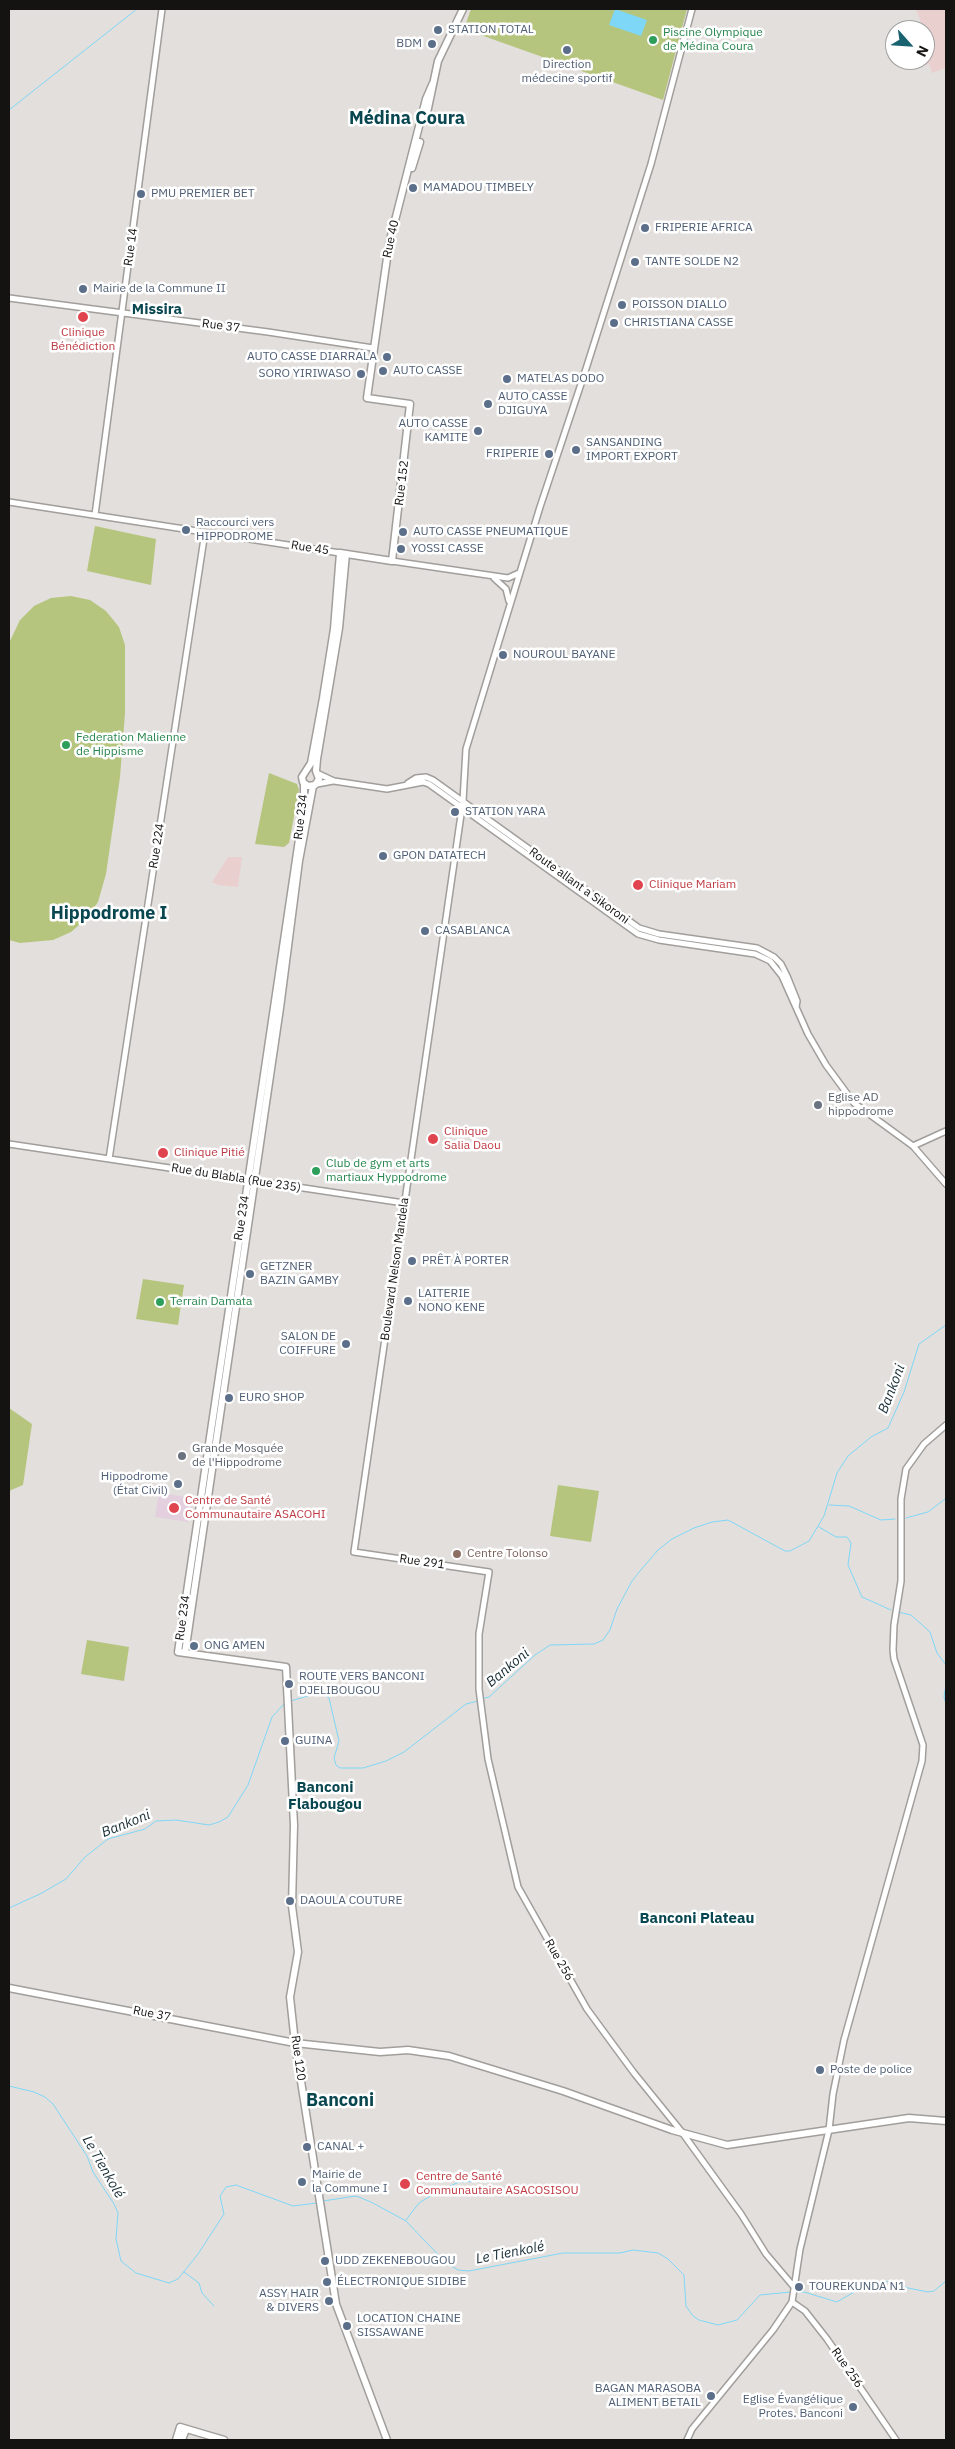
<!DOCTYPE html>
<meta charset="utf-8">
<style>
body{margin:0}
#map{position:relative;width:955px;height:2449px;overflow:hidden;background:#e3dfdc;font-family:"IBM Plex Sans",sans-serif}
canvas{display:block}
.frame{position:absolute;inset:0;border:10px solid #151312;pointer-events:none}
.north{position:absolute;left:885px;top:20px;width:50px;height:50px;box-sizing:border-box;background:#fff;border:1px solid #a1a1a0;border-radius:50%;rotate:116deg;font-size:14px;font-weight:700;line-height:20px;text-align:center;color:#151312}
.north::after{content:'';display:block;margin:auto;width:18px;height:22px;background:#196270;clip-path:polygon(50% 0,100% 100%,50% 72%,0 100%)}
</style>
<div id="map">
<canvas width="955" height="2449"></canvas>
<div class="frame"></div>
<div class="north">N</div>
</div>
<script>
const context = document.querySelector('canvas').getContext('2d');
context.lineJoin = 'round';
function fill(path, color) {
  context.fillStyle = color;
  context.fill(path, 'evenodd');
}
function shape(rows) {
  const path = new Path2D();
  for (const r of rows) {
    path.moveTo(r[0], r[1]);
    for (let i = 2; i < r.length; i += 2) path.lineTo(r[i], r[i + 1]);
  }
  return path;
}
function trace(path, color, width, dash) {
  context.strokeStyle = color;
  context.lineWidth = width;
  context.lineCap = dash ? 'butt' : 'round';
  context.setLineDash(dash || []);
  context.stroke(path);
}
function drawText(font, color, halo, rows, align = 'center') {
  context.font = font + ' "IBM Plex Sans",sans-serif';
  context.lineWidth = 5;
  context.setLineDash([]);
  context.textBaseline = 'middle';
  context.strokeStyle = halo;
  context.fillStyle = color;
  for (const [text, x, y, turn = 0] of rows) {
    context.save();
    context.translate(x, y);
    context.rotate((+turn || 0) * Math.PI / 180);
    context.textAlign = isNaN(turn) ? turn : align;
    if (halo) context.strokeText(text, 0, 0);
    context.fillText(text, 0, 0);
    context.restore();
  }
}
const industrial = shape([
 [916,9,946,9,946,68,932,73,929,64,924,65,922,60,925,60,925,30,917,30,916,24,921,22],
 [228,857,242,857,238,887,218,885,212,882]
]);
const medical = shape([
 [159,1493,193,1498,189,1522,155,1517]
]);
const green = shape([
 [471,9,687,9,663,100,464,29],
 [95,526,156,539,151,585,87,571],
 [71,596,90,600,106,611,119,627,125,645,125,713,120,777,106,874,98,902,86,919,71,932,53,940,20,943,9,940,9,643,20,620,34,606,51,598],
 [269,773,297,784,299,790,289,843,284,847,255,844],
 [143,1279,184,1285,178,1325,136,1319],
 [9,1408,32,1424,23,1485,9,1491],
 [558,1485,599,1491,591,1542,550,1536],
 [87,1640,129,1647,124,1681,81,1674]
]);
const water = shape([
 [615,9,647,20,641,36,609,25]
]);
const stream = shape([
 [9,110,137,9],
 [829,1505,849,1506,881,1520,895,1519],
 [906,1518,928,1512,945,1499],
 [819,1527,836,1537,847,1537,851,1543,848,1565,862,1597,891,1610],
 [898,1612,911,1615,930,1632,937,1653,946,1665],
 [946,1684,944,1697,946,1704],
 [481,1699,489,1697,535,1655,550,1645,594,1644,603,1640,610,1630,617,1609,632,1581,640,1571,658,1550,672,1539,694,1528,712,1522,728,1520,785,1551,790,1551,809,1541,824,1516,837,1473,848,1456,871,1437,888,1428,904,1392,919,1344,946,1325],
 [291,1701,314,1694,324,1694,329,1698,339,1741,334,1758,336,1765,340,1768,363,1768,386,1761,404,1752,466,1704,478,1701],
 [9,1908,40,1894,66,1879,85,1857,108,1839,145,1829,156,1821,176,1820,209,1825,219,1822,228,1817,248,1785,272,1717,285,1703],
 [9,2086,34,2092,45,2097,53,2104,87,2156,93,2172,114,2204,118,2213,116,2239,121,2261,136,2273,169,2283,178,2279,198,2254,224,2214,220,2196,226,2187,236,2185,293,2206,317,2203],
 [323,2201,356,2196,371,2202,406,2221,445,2262,458,2270,469,2271,563,2253,620,2253,633,2250,658,2253,668,2259,684,2275,686,2306,693,2316,699,2320,718,2325,737,2320,760,2295,791,2292],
 [406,2220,419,2203,437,2192,459,2182,487,2181],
 [184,2272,199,2283,202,2293,214,2306],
 [795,2292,804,2292,837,2302,866,2285,892,2281,908,2288,928,2292,934,2291,946,2281]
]);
const minor = shape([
 [692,9,651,164,584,375,540,507,466,749,463,801,354,1552,489,1572,479,1634,479,1689,488,1759,518,1887,587,2009,634,2073,681,2131,741,2214,766,2254,794,2287],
 [9,298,268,332,373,348],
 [9,502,340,553],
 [95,515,162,9],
 [392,561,508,578,519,573],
 [494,578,506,589,509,601],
 [319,774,334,781,387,789,423,782,429,784,638,934,659,940,755,954,770,961,782,976,808,1034,826,1065,854,1103,913,1146,946,1184],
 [408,783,416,778,426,777,433,780,639,928,659,934,757,948,774,957,781,964,787,976,797,1001,796,1007],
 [317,784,333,781],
 [9,1144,404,1203],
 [913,1146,946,1131],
 [109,1159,205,532],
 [792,2302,805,2311,827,2339,896,2440],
 [687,2440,692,2429,773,2330,792,2302,800,2249,829,2130,833,2094,844,2040,922,1761,923,1745,894,1659,893,1650,894,1625,901,1581,901,1499,906,1469,924,1444,946,1425]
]);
const major = shape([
 [427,113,438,61,463,9],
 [412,168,420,142],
 [346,554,339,628,317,759,316,771,319,779,315,785,308,786,303,782,302,777,311,763,323,698,334,629,340,553,392,561,410,404,367,398,389,244,426,99,433,83],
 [304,783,304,806,178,1652,286,1667,294,1825,292,1906,298,1952,290,1997,295,2043,336,2304,387,2440],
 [185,1653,280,1008,299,861,313,786],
 [9,1988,295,2043,380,2052,408,2050,449,2056,563,2091,672,2130,727,2145,909,2118,946,2121],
 [176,2440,180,2427,224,2440],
 [182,2440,186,2429]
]);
const markers = [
 [438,30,5,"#5c6f8a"],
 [653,40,5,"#2e9e5b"],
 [432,44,5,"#5c6f8a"],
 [567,50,5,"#5c6f8a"],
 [413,188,5,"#5c6f8a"],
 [141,194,5,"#5c6f8a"],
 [645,228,5,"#5c6f8a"],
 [635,262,5,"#5c6f8a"],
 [83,289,5,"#5c6f8a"],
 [622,305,5,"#5c6f8a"],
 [83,317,6,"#e0444e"],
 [614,323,5,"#5c6f8a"],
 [387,357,5,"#5c6f8a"],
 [383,371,5,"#5c6f8a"],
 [361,374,5,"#5c6f8a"],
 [507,379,5,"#5c6f8a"],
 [488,404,5,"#5c6f8a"],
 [478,431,5,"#5c6f8a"],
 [576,450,5,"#5c6f8a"],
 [549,454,5,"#5c6f8a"],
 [186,530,5,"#5c6f8a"],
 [403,532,5,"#5c6f8a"],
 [401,549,5,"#5c6f8a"],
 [503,655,5,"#5c6f8a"],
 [66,745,5,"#2e9e5b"],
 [455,812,5,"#5c6f8a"],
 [383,856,5,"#5c6f8a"],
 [638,885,6,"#e0444e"],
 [425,931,5,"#5c6f8a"],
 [818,1105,5,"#6b7280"],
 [433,1139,6,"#e0444e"],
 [163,1153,6,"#e0444e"],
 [316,1171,5,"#2e9e5b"],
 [412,1261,5,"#5c6f8a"],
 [250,1274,5,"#5c6f8a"],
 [408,1301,5,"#5c6f8a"],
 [160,1302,5,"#2e9e5b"],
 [346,1344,5,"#5c6f8a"],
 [229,1398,5,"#5c6f8a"],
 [182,1456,5,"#6b7280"],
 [178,1484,5,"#5c6f8a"],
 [174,1508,6,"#e0444e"],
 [457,1554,5,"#8d6e63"],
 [194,1646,5,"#5c6f8a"],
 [289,1684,5,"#5c6f8a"],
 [285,1741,5,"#5c6f8a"],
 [290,1901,5,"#5c6f8a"],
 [820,2070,5,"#5c6f8a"],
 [307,2147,5,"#5c6f8a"],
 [302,2182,5,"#5c6f8a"],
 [405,2184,6,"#e0444e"],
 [325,2261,5,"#5c6f8a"],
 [327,2282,5,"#5c6f8a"],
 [799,2287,5,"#5c6f8a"],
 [329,2301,5,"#5c6f8a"],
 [347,2326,5,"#5c6f8a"],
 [711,2396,5,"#5c6f8a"],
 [853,2407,5,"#5c6f8a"]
];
const serviceNames = [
 ["STATION TOTAL",448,30],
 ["BDM",422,44,"right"],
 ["Direction",567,65,"center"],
 ["médecine sportif",567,79,"center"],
 ["MAMADOU TIMBELY",423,188],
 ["PMU PREMIER BET",151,194],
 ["FRIPERIE AFRICA",655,228],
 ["TANTE SOLDE N2",645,262],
 ["Mairie de la Commune II",93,289],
 ["POISSON DIALLO",632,305],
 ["CHRISTIANA CASSE",624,323],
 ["AUTO CASSE DIARRALA",377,357,"right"],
 ["AUTO CASSE",393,371],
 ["SORO YIRIWASO",351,374,"right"],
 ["MATELAS DODO",517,379],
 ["AUTO CASSE",498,397],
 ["DJIGUYA",498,411],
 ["AUTO CASSE",468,424,"right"],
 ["KAMITE",468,438,"right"],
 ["SANSANDING",586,443],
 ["IMPORT EXPORT",586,457],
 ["FRIPERIE",539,454,"right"],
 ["Raccourci vers",196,523],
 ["HIPPODROME",196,537],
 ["AUTO CASSE PNEUMATIQUE",413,532],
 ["YOSSI CASSE",411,549],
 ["NOUROUL BAYANE",513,655],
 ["STATION YARA",465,812],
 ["GPON DATATECH",393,856],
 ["CASABLANCA",435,931],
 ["PRÊT À PORTER",422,1261],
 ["GETZNER",260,1267],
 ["BAZIN GAMBY",260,1281],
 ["LAITERIE",418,1294],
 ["NONO KENE",418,1308],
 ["SALON DE",336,1337,"right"],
 ["COIFFURE",336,1351,"right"],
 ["EURO SHOP",239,1398],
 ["Hippodrome",168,1477,"right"],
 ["(État Civil)",168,1491,"right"],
 ["ONG AMEN",204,1646],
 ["ROUTE VERS BANCONI",299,1677],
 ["DJELIBOUGOU",299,1691],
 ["GUINA",295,1741],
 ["DAOULA COUTURE",300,1901],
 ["Poste de police",830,2070],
 ["CANAL +",317,2147],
 ["Mairie de",312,2175],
 ["la Commune I",312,2189],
 ["UDD ZEKENEBOUGOU",335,2261],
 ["ÉLECTRONIQUE SIDIBE",337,2282],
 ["TOUREKUNDA N1",809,2287],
 ["ASSY HAIR",319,2294,"right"],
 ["& DIVERS",319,2308,"right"],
 ["LOCATION CHAINE",357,2319],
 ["SISSAWANE",357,2333],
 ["BAGAN MARASOBA",701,2389,"right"],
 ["ALIMENT BETAIL",701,2403,"right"],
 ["Eglise Évangélique",843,2400,"right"],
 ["Protes. Banconi",843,2414,"right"]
];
const leisureNames = [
 ["Piscine Olympique",663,33],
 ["de Médina Coura",663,47],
 ["Federation Malienne",76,738],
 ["de Hippisme",76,752],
 ["Club de gym et arts",326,1164],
 ["martiaux Hyppodrome",326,1178],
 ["Terrain Damata",170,1302]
];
const streetNames = [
 ["Rue 40",391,239,-78],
 ["Rue 14",131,247,-82],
 ["Rue 37",221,326,7],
 ["Rue 152",402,483,-83],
 ["Rue 45",310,548,9],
 ["Rue 234",301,817,-83],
 ["Rue 224",157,846,-81],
 ["Route allant a Sikoroni",579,886,36],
 ["Rue du Blabla (Rue 235)",236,1178,9],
 ["Rue 234",242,1218,-81],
 ["Boulevard Nelson Mandela",395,1269,-82],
 ["Rue 291",422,1562,8],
 ["Rue 234",183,1618,-82],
 ["Rue 256",559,1960,60],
 ["Rue 37",152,2014,11],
 ["Rue 120",298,2058,82],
 ["Rue 256",847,2368,55]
];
const healthNames = [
 ["Clinique",83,333,"center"],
 ["Bénédiction",83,347,"center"],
 ["Clinique Mariam",649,885],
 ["Clinique",444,1132],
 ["Salia Daou",444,1146],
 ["Clinique Pitié",174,1153],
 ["Centre de Santé",185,1501],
 ["Communautaire ASACOHI",185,1515],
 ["Centre de Santé",416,2177],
 ["Communautaire ASACOSISOU",416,2191]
];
const worshipNames = [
 ["Eglise AD",828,1098],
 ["hippodrome",828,1112],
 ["Grande Mosquée",192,1449],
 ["de l'Hippodrome",192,1463]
];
const educationNames = [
 ["Centre Tolonso",467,1554]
];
const waterNames = [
 ["Bankoni",892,1389,-69],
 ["Bankoni",508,1668,-40],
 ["Bankoni",126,1824,-22],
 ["Le Tienkolé",103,2167,60],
 ["Le Tienkolé",510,2253,-11]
];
const quarterNames = [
 ["Missira",157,310],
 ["Banconi",325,1788],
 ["Flabougou",325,1805],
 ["Banconi Plateau",697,1919]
];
const districtNames = [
 ["Médina Coura",407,119],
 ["Hippodrome I",109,914],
 ["Banconi",340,2101]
];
fill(industrial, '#eacfcf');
fill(medical, '#e3cfde');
fill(green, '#b6c57e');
fill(water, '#7ed7f6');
trace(stream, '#7ed7f6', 1);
trace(minor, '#a19e9b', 8);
trace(major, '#a19e9b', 9);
trace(minor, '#fff', 5);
trace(major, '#fff', 6);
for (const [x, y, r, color] of markers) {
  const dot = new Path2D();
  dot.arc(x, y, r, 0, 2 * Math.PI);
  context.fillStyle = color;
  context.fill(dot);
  trace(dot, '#fff', 2);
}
drawText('12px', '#4e5e75', '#fff', serviceNames, 'left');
drawText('12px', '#27864d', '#fff', leisureNames, 'left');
drawText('12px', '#151312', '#fff', streetNames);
drawText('12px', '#be3a42', '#fff', healthNames, 'left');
drawText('12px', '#5b616d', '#fff', worshipNames, 'left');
drawText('12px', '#785e54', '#fff', educationNames, 'left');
drawText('italic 14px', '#172c34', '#fff', waterNames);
drawText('bold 15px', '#084650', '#fff', quarterNames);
drawText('bold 18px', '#084650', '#fff', districtNames);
</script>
